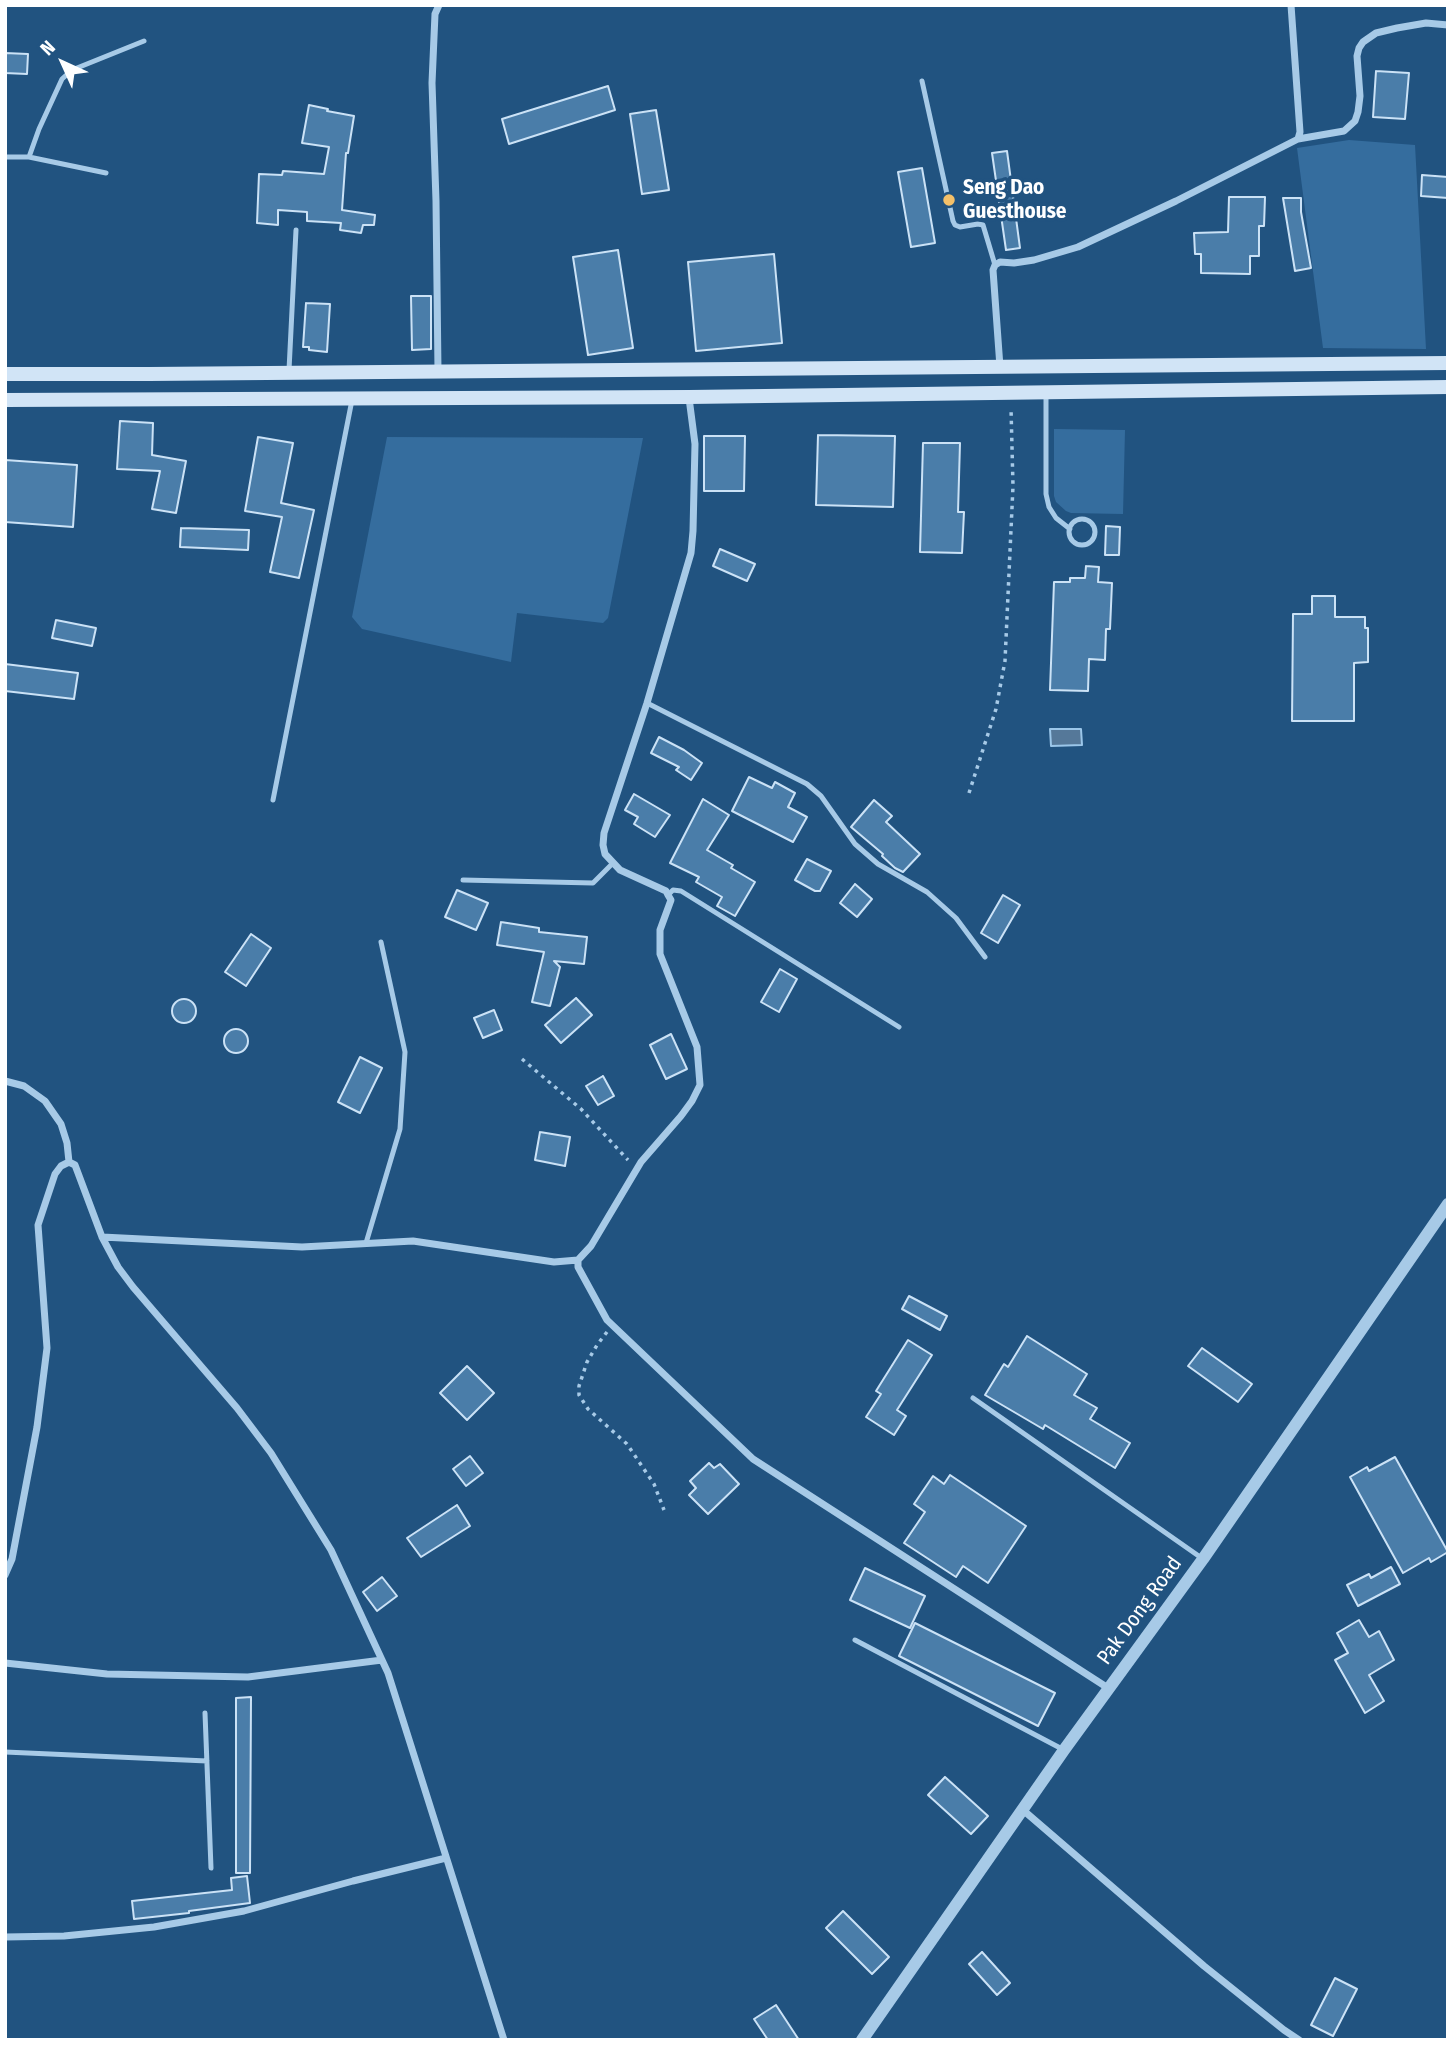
<!DOCTYPE html>
<style>
body{margin:0}
#map{position:relative;width:1453px;height:2045px;overflow:hidden;background:#215380;font-family:"Fira Sans Condensed",sans-serif}
canvas{display:block}
.frame{position:absolute;inset:0;border:7px solid #fff;pointer-events:none}
.north{position:absolute;left:28px;top:28px;width:70px;height:70px;-webkit-text-stroke:5px #215380;paint-order:stroke;rotate:315deg;font-size:19px;font-weight:700;line-height:28px;text-align:center;color:#fff}
.north::after{content:'';display:block;margin:auto;width:24px;height:32px;background:#fff;clip-path:polygon(50% 0,100% 100%,50% 72%,0 100%)}
</style>
<div id="map">
<canvas width="1453" height="2045"></canvas>
<div class="frame"></div>
<div class="north">N</div>
</div>
<script>
const context = document.querySelector('canvas').getContext('2d');
context.lineJoin = 'round';
function fill(path, color) {
  context.fillStyle = color;
  context.fill(path, 'evenodd');
}
function shape(rows) {
  const path = new Path2D();
  for (const r of rows) {
    if (r.length === 3) {
      path.moveTo(r[0] + r[2], r[1]);
      path.arc(r[0], r[1], r[2], 0, 2 * Math.PI);
      continue;
    }
    path.moveTo(r[0], r[1]);
    for (let i = 2; i < r.length; i += 2) path.lineTo(r[i], r[i + 1]);
  }
  return path;
}
function trace(path, color, width, dash) {
  context.strokeStyle = color;
  context.lineWidth = width;
  context.lineCap = dash ? 'butt' : 'round';
  context.setLineDash(dash || []);
  context.stroke(path);
}
function drawText(font, color, halo, rows, align = 'center') {
  context.font = font + ' "Fira Sans Condensed",sans-serif';
  context.lineWidth = 7;
  context.setLineDash([]);
  context.textBaseline = 'middle';
  context.strokeStyle = halo;
  context.fillStyle = color;
  for (const [text, x, y, turn = 0] of rows) {
    context.save();
    context.translate(x, y);
    context.rotate((+turn || 0) * Math.PI / 180);
    context.textAlign = isNaN(turn) ? turn : align;
    if (halo) context.strokeText(text, 0, 0);
    context.fillText(text, 0, 0);
    context.restore();
  }
}
const green = shape([
 [1349,140,1415,145,1426,349,1323,348,1297,148],
 [1054,429,1125,430,1123,514,1071,513,1066,511,1056,502,1054,496],
 [387,437,643,438,608,618,603,623,517,613,511,662,362,629,352,617]
]);
const water = shape([
 [1050,729,1081,729,1082,745,1051,746,1050,729]
]);
const building = shape([
 [5,53,28,54,27,74,5,73,5,53],
 [1376,71,1409,73,1405,119,1373,117,1376,71],
 [608,86,615,110,509,144,502,119,608,86],
 [309,105,328,109,327,111,354,116,348,153,346,153,342,210,375,215,374,225,363,225,361,233,340,230,341,223,307,221,307,212,278,210,278,225,257,223,259,174,282,175,283,171,324,174,329,147,302,143,309,105],
 [656,110,669,190,642,194,630,114,656,110],
 [1007,151,1020,248,1006,250,992,153,1007,151],
 [922,168,935,243,911,247,898,172,922,168],
 [1422,175,1448,177,1448,198,1421,196,1422,175],
 [1229,197,1265,197,1264,226,1259,226,1259,256,1250,256,1250,274,1201,273,1201,254,1195,254,1194,233,1228,232,1229,197],
 [1283,198,1301,198,1301,212,1311,268,1295,271,1283,198],
 [618,250,633,348,588,355,573,257,618,250],
 [774,254,782,343,696,351,688,262,774,254],
 [411,296,431,296,431,349,412,350,411,296],
 [306,303,330,304,327,352,309,350,309,347,303,347,306,303],
 [120,421,153,423,152,455,186,461,176,513,152,509,160,471,117,469,120,421],
 [818,435,895,436,893,507,816,505,818,435],
 [704,436,745,436,744,491,704,491,704,436],
 [258,437,293,443,281,503,314,510,299,578,270,572,282,517,245,511,258,437],
 [923,443,960,443,958,512,964,512,962,553,920,552,923,443],
 [5,460,77,465,73,527,5,522,5,460],
 [1106,526,1120,527,1119,555,1105,555,1106,526],
 [181,528,249,530,248,550,180,547,181,528],
 [720,549,755,564,747,581,713,566,720,549],
 [1086,566,1099,567,1098,582,1112,583,1110,629,1106,629,1105,660,1089,659,1088,691,1050,690,1054,582,1070,582,1070,578,1085,578,1086,566],
 [1312,596,1335,596,1335,617,1365,617,1365,628,1368,628,1368,662,1354,663,1354,721,1292,721,1293,614,1312,614,1312,596],
 [56,620,96,628,92,646,52,638,56,620],
 [5,664,78,673,74,699,5,691,5,664],
 [659,737,684,750,702,763,691,780,676,770,679,767,651,753,659,737],
 [749,777,772,788,775,782,795,793,788,807,807,817,793,842,732,811,749,777],
 [634,794,670,815,655,837,634,824,638,817,625,810,634,794],
 [703,799,729,815,707,850,733,865,731,868,755,882,735,916,717,906,722,897,696,882,699,877,670,863,703,799],
 [874,800,892,816,886,822,920,854,903,872,895,868,882,856,883,854,851,827,874,800],
 [807,859,831,871,820,891,815,891,795,880,807,859],
 [855,884,872,899,857,917,840,903,855,884],
 [457,890,488,903,476,930,445,917,457,890],
 [1003,895,1020,905,998,943,981,933,1003,895],
 [501,922,539,928,539,932,587,937,584,964,554,961,560,967,550,1006,532,1002,544,952,497,945,501,922],
 [251,934,271,948,246,986,225,972,251,934],
 [780,969,797,979,779,1012,761,1002,780,969],
 [576,998,592,1015,561,1043,545,1025,576,998],
 [184,1011,12],
 [494,1010,502,1030,483,1038,474,1018,494,1010],
 [236,1041,12],
 [671,1034,687,1069,666,1079,650,1045,671,1034],
 [360,1057,382,1068,360,1113,338,1102,360,1057],
 [603,1076,614,1096,598,1105,586,1086,603,1076],
 [540,1132,570,1137,565,1166,535,1160,540,1132],
 [909,1296,947,1316,940,1330,902,1309,909,1296],
 [1027,1336,1087,1374,1074,1395,1097,1408,1090,1419,1130,1443,1115,1468,1045,1425,1043,1429,985,1395,1004,1364,1008,1367,1027,1336],
 [908,1340,932,1355,897,1410,906,1416,894,1435,866,1417,881,1394,876,1391,908,1340],
 [1202,1348,1252,1384,1238,1402,1188,1366,1202,1348],
 [467,1366,494,1393,467,1420,440,1393,467,1366],
 [470,1456,483,1473,466,1486,453,1469,470,1456],
 [1395,1457,1448,1552,1431,1562,1429,1558,1403,1573,1350,1477,1367,1467,1369,1471,1395,1457],
 [709,1463,714,1468,720,1464,739,1484,708,1514,689,1495,696,1488,690,1481,709,1463],
 [950,1475,1026,1526,988,1583,963,1566,956,1577,904,1543,925,1512,914,1504,933,1476,944,1484,950,1475],
 [457,1505,470,1526,421,1557,407,1538,457,1505],
 [1391,1567,1400,1584,1358,1606,1347,1585,1369,1574,1371,1578,1391,1567],
 [865,1568,925,1596,910,1628,850,1600,865,1568],
 [382,1577,397,1596,377,1611,363,1592,382,1577],
 [1359,1620,1369,1637,1379,1631,1394,1660,1369,1675,1384,1701,1365,1713,1335,1660,1348,1653,1337,1633,1359,1620],
 [915,1623,1055,1693,1038,1726,899,1656,915,1623],
 [251,1697,250,1873,236,1873,236,1698,251,1697],
 [945,1777,988,1816,971,1834,928,1795,945,1777],
 [247,1876,250,1903,189,1911,189,1913,134,1919,132,1901,232,1890,231,1878,247,1876],
 [843,1911,889,1957,872,1974,826,1928,843,1911],
 [982,1952,1010,1983,997,1995,969,1964,982,1952],
 [1335,1978,1357,1989,1333,2036,1311,2025,1335,1978],
 [776,2005,799,2040,768,2040,754,2019,776,2005]
]);
const path = shape([
 [969,793,996,709,1005,661,1013,486,1011,408],
 [522,1059,581,1109,628,1160],
 [607,1332,597,1345,587,1362,579,1386,579,1395,588,1409,627,1444,654,1484,664,1510]
]);
const service = shape([
 [922,81,953,221,955,225,960,227,978,224,983,225,995,265],
 [5,157,29,157,106,173],
 [29,157,39,129,62,79,72,70,144,41],
 [289,370,296,230],
 [1046,394,1046,494,1049,507,1056,518,1070,529],
 [1082,532,13],
 [647,703,807,784,821,796,855,844,878,864,927,892,956,918,985,957],
 [273,800,352,400],
 [463,880,593,883,613,863],
 [668,895,673,890,681,891,899,1027],
 [366,1243,400,1129,405,1052,381,942],
 [973,1398,1203,1559],
 [855,1640,1064,1750],
 [205,1713,211,1868],
 [5,1752,207,1761]
]);
const minor = shape([
 [1291,5,1300,132,1298,139],
 [1000,367,993,270,995,265,1000,262,1014,263,1034,260,1078,247,1176,201,1298,139,1344,131,1355,121,1358,112,1360,96,1357,56,1359,48,1363,42,1376,33,1397,28,1426,23,1448,25],
 [438,371,436,201,432,83,435,14,439,5],
 [689,398,695,444,693,531,691,553,647,703,604,833,603,845,605,854,620,870,666,891,668,895,671,900,660,930,660,954,697,1047,700,1085,692,1101,681,1116,641,1162,591,1246,578,1260,578,1267,607,1320,753,1459,1108,1688],
 [5,1081,24,1086,45,1101,61,1124,67,1143,69,1162,61,1166,55,1174,38,1225,47,1348,37,1427,12,1559,5,1575],
 [69,1162,75,1165,102,1237,118,1267,133,1287,237,1408,271,1453,331,1550,388,1673,504,2040],
 [102,1237,302,1247,413,1241,554,1262,578,1260],
 [5,1663,107,1674,248,1677,382,1660],
 [1023,1810,1204,1966,1284,2030,1299,2040],
 [5,1937,64,1936,154,1927,244,1911,353,1881,446,1858]
]);
const tertiary = shape([
 [862,2040,1064,1750,1203,1559,1448,1204]
]);
const secondary = shape([
 [5,374,149,374,1448,363],
 [5,400,689,397,1448,387]
]);
const markers = [
 [949,200,7,"#f4c069"]
];
const poiNames = [
 ["Seng Dao",963,188],
 ["Guesthouse",963,212]
];
const streetNames = [
 ["Pak Dong Road",1140,1611,-54]
];
fill(green, '#356d9e');
fill(water, '#557899');
trace(water, '#9bc6e9', 2);
fill(building, '#4a7da9');
trace(building, '#cbe2f6', 2);
trace(path, '#a7cae7', 3.5, [3.5, 5]);
trace(service, '#a7cae7', 5);
trace(minor, '#a7cae7', 7);
trace(tertiary, '#a7cae7', 12);
trace(secondary, '#d1e4f6', 14);
for (const [x, y, r, color] of markers) {
  const dot = new Path2D();
  dot.arc(x, y, r, 0, 2 * Math.PI);
  context.fillStyle = color;
  context.fill(dot);
  trace(dot, '#215380', 2.5);
}
drawText('bold 21px', '#fff', '#215380', poiNames, 'left');
drawText('21px', '#fff', '#215380', streetNames);
</script>
